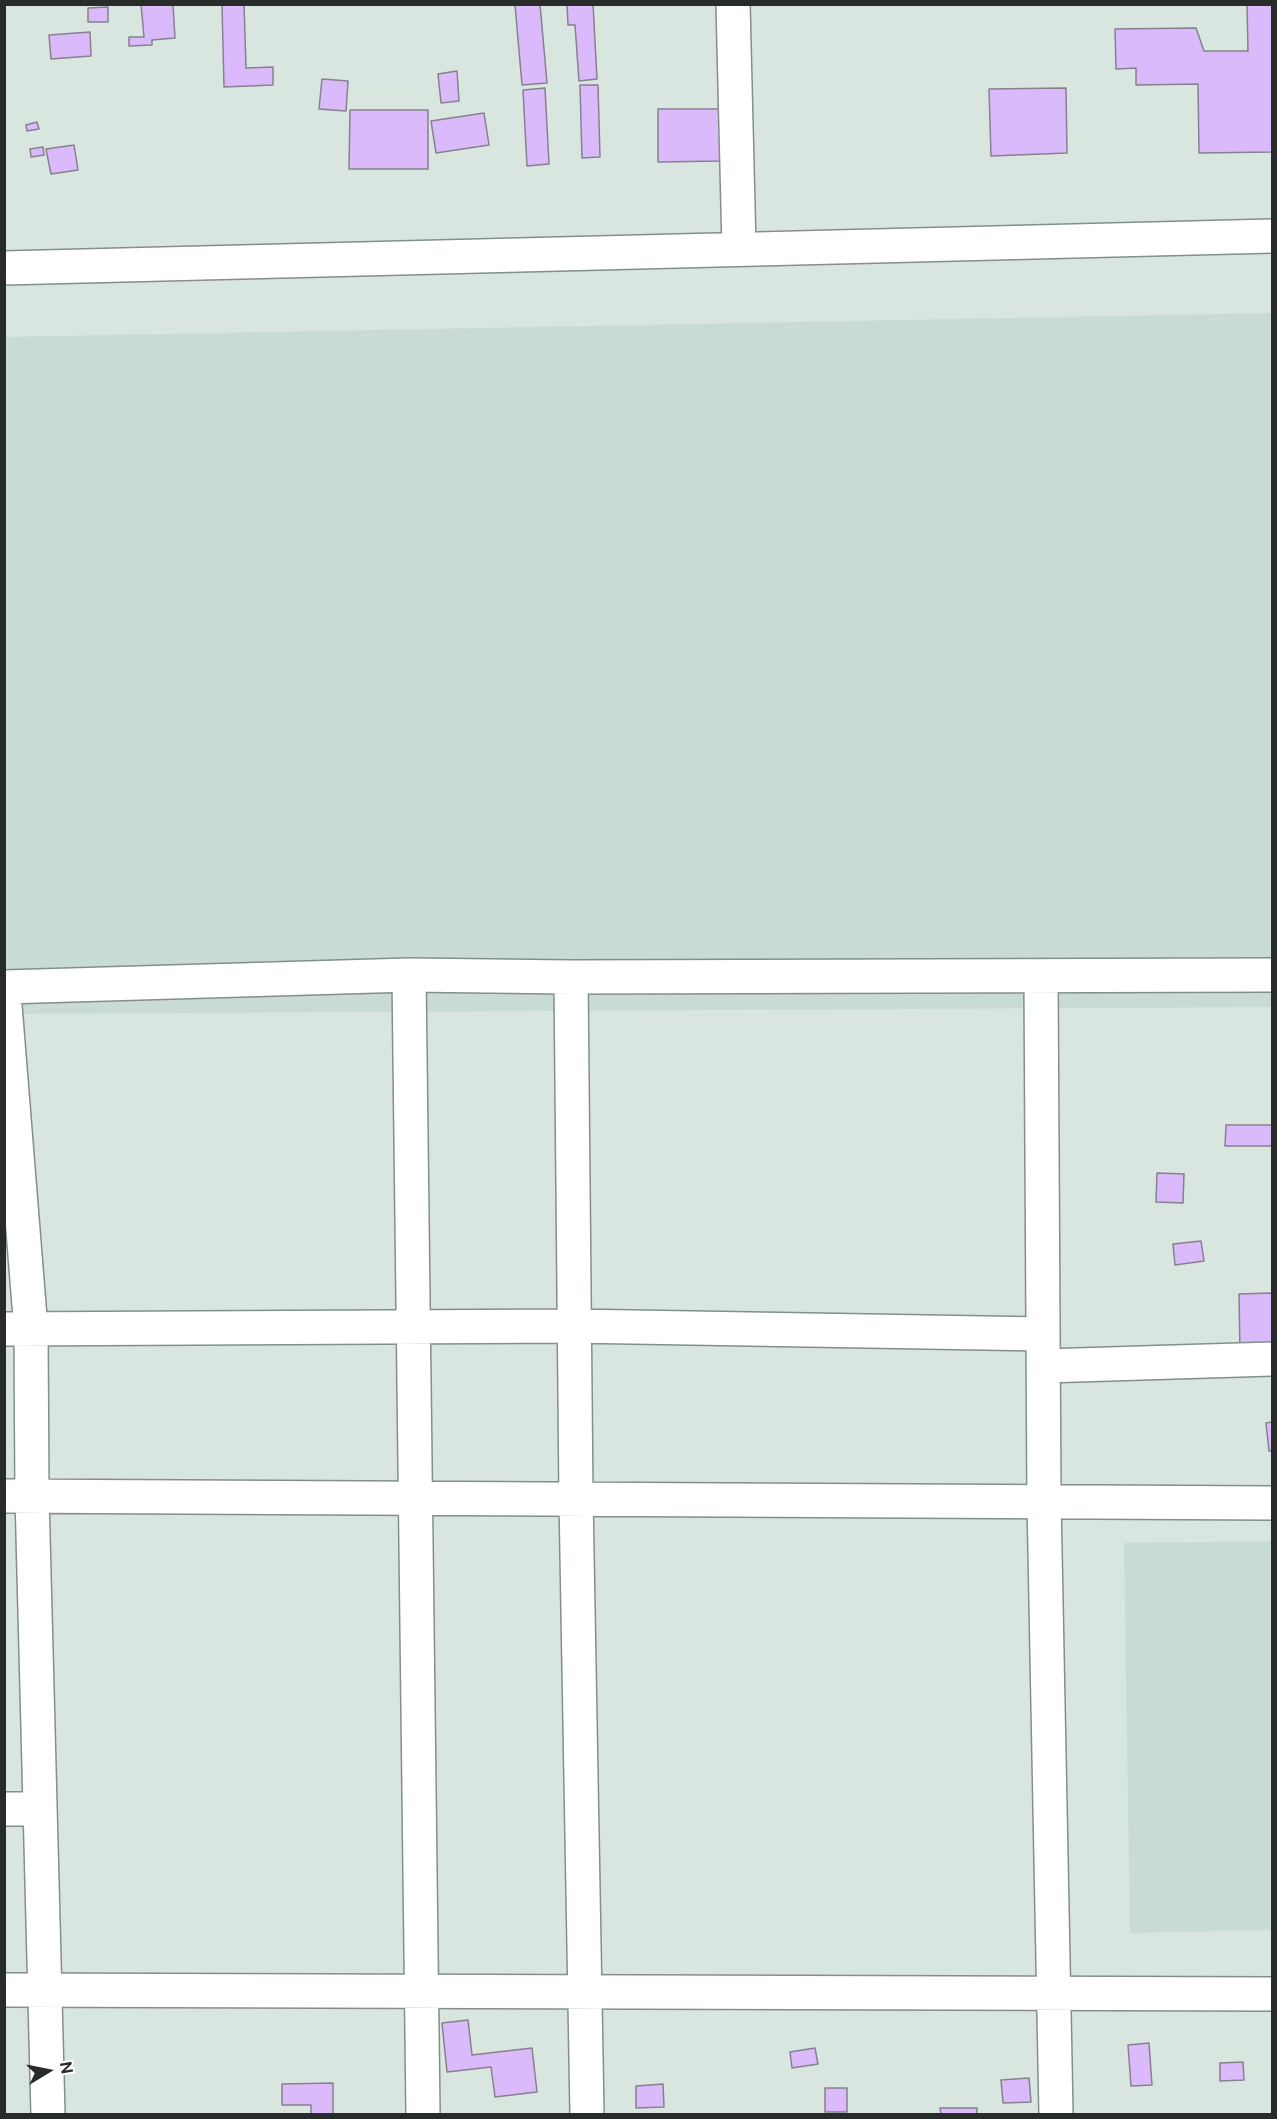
<!DOCTYPE html>
<style>
body{margin:0}
#map{position:relative;width:1277px;height:2119px;overflow:hidden;background:#d9e6e0;font-family:"Public Sans",sans-serif}
canvas{display:block}
.frame{position:absolute;inset:0;border:6px solid #272c2a;pointer-events:none}
.north{position:absolute;left:18px;top:2041px;width:60px;height:60px;-webkit-text-stroke:4px #fff;paint-order:stroke;rotate:80deg;font-size:16px;font-weight:700;line-height:24px;text-align:center;color:#272c2a}
.north::after{content:'';display:block;margin:auto;width:21px;height:27px;background:#272c2a;clip-path:polygon(50% 0,100% 100%,50% 72%,0 100%)}
</style>
<div id="map">
<canvas width="1277" height="2119"></canvas>
<div class="frame"></div>
<div class="north">N</div>
</div>
<script>
const context = document.querySelector('canvas').getContext('2d');
context.lineJoin = 'round';
function fill(path, color) {
  context.fillStyle = color;
  context.fill(path, 'evenodd');
}
function shape(rows) {
  const path = new Path2D();
  for (const r of rows) {
    path.moveTo(r[0], r[1]);
    for (let i = 2; i < r.length; i += 2) path.lineTo(r[i], r[i + 1]);
  }
  return path;
}
function trace(path, color, width, dash) {
  context.strokeStyle = color;
  context.lineWidth = width;
  context.lineCap = dash ? 'butt' : 'round';
  context.setLineDash(dash || []);
  context.stroke(path);
}
const built = shape([
 [1272,313,1272,1007,5,1014,4,337],
 [1272,1541,1272,1930,1130,1933,1124,1543]
]);
const building = shape([
 [141,4,173,4,175,38,152,40,152,45,129,46,129,37,144,37,141,4],
 [222,4,244,4,246,68,273,67,273,85,224,87,222,4],
 [540,4,547,83,522,85,515,5,540,4],
 [567,4,593,4,597,79,579,81,575,25,568,25,567,4],
 [1247,4,1272,4,1272,152,1199,153,1198,84,1136,85,1136,68,1116,69,1115,29,1196,28,1204,51,1248,51,1247,4],
 [108,7,108,22,88,22,88,8,108,7],
 [90,32,91,56,51,59,49,35,90,32],
 [457,71,459,101,441,103,438,74,457,71],
 [322,79,348,81,346,111,319,109,322,79],
 [580,85,598,85,600,157,582,158,580,85],
 [545,88,549,164,527,166,523,90,545,88],
 [1066,88,1067,153,991,156,989,89,1066,88],
 [658,109,720,109,720,161,658,162,658,109],
 [350,110,428,110,428,169,349,169,350,110],
 [484,113,489,145,436,153,431,121,484,113],
 [37,122,39,129,27,131,26,125,37,122],
 [74,145,78,170,51,174,46,149,74,145],
 [43,147,44,155,31,157,30,149,43,147],
 [1226,1125,1272,1125,1272,1146,1225,1146,1226,1125],
 [1157,1173,1184,1174,1183,1203,1156,1202,1157,1173],
 [1201,1241,1204,1261,1175,1265,1173,1244,1201,1241],
 [1272,1293,1272,1351,1240,1352,1239,1294,1272,1293],
 [1272,1422,1272,1451,1269,1451,1266,1423,1272,1422],
 [468,2020,472,2055,532,2048,537,2092,495,2097,491,2067,447,2072,442,2023,468,2020],
 [1149,2043,1152,2085,1131,2086,1128,2045,1149,2043],
 [815,2048,818,2064,792,2068,790,2052,815,2048],
 [1243,2062,1244,2080,1220,2081,1220,2063,1243,2062],
 [1029,2078,1031,2102,1003,2103,1001,2080,1029,2078],
 [333,2083,333,2114,311,2114,311,2105,282,2105,282,2084,333,2083],
 [663,2084,664,2107,636,2108,636,2086,663,2084],
 [825,2088,847,2088,847,2112,825,2112,825,2088],
 [940,2108,977,2108,977,2114,941,2114,940,2108]
]);
const minor = shape([
 [733,4,739,248],
 [4,268,1272,236],
 [409,975,423,2114],
 [571,977,576,1498,587,2114],
 [1041,977,1044,1500,1056,2114],
 [4,987,409,975,571,977,1272,975],
 [4,993,31,1330,32,1496,48,2114],
 [4,1329,574,1326,1043,1334],
 [1044,1366,1272,1359],
 [4,1496,1272,1503],
 [4,1809,39,1809],
 [4,1990,1272,1994]
]);
fill(built, '#c8dcd3');
fill(building, '#dbbafb');
trace(building, '#86818c', 1.5);
trace(minor, '#838f8a', 36);
trace(minor, '#fff', 33);
</script>
